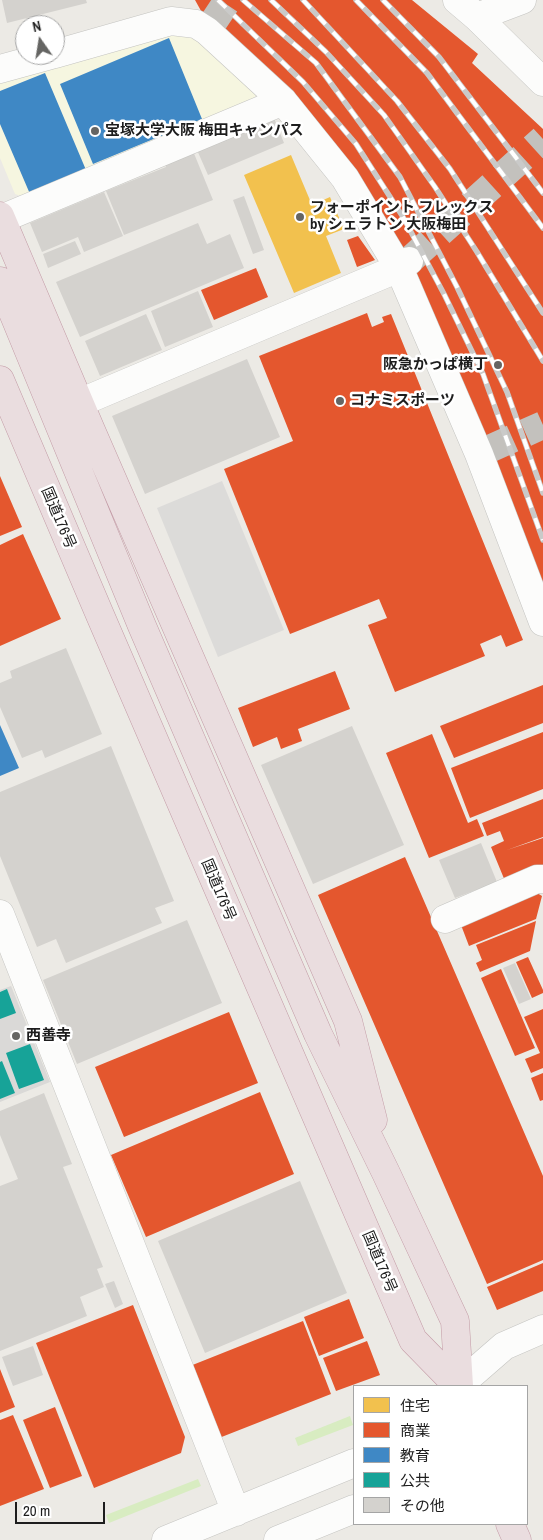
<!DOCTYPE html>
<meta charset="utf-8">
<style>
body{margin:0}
#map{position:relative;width:543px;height:1540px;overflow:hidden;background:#eceae5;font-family:"Archivo Narrow","Noto Sans JP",sans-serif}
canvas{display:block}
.legend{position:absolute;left:353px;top:1385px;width:175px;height:140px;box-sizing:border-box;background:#fff;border:1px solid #a5a5a5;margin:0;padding:6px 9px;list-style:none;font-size:15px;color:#1d1d1d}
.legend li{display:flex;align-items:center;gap:10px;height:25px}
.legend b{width:25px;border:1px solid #a5a5a5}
.north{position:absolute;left:15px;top:15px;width:50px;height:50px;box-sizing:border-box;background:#fff;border:1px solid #a5a5a5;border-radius:50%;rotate:347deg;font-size:14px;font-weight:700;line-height:20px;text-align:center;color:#1d1d1d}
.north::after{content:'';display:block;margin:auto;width:18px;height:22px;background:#656563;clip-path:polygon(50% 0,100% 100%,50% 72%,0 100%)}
.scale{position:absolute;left:15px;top:1502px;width:90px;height:22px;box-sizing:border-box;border:2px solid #1d1d1d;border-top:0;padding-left:6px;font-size:15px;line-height:18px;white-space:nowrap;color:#1d1d1d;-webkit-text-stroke:4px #fff;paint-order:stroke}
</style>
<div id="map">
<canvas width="543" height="1540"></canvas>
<ul class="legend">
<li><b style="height:14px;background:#f2c14e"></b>住宅</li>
<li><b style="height:14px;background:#e4572e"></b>商業</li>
<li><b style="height:14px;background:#3f88c5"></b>教育</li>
<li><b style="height:14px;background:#17a398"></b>公共</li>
<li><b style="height:14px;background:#d4d2ce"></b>その他</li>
</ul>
<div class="north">N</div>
<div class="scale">20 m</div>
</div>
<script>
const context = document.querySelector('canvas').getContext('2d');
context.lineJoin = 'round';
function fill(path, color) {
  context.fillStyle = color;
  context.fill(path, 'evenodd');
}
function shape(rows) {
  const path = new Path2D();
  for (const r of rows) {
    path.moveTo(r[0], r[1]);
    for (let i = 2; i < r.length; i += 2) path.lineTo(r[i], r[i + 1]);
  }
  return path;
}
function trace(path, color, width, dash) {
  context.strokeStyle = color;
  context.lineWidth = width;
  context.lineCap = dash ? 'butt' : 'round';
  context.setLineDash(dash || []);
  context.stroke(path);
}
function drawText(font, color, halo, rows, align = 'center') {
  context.font = font + ' "Archivo Narrow","Noto Sans JP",sans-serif';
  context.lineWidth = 5;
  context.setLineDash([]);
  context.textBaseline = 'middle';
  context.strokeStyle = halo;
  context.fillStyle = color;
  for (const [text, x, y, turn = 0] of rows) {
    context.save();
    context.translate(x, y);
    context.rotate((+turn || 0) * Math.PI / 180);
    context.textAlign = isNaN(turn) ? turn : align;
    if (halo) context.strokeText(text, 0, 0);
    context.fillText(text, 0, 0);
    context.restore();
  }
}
const education = shape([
 [176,31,191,34,256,94,252,105,30,199,15,194,0,158,0,80]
]);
const religious = shape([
 [11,986,50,1082,0,1102,0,990]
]);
const grass = shape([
 [350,1416,353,1425,298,1446,295,1438],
 [198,1479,201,1486,109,1523,106,1515]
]);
const parking = shape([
 [222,481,284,630,218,657,157,508]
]);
const homes = shape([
 [291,155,312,205,330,197,344,229,326,236,341,273,294,293,244,175]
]);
const shops = shape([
 [195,0,412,0,478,54,472,63,543,129,543,591,419,279,409,261,210,27],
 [358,236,375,260,357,267,347,240],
 [256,268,268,297,214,320,201,290],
 [367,313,372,327,384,322,382,317,391,314,523,640,506,647,501,635,480,644,485,656,395,692,368,625,387,618,379,599,290,634,224,469,293,441,259,356],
 [0,476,22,527,0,536],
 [23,534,61,619,0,646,0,545],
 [335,671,350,709,298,729,302,741,281,749,277,737,253,747,238,708],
 [543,685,543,723,454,758,440,726],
 [543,732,543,789,470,818,451,768],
 [432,734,468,823,477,819,484,836,429,858,386,753],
 [543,799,543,837,507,850,543,838,543,866,505,881,491,847,504,841,500,831,487,836,482,823],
 [405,857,543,1176,543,1260,487,1284,318,895],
 [537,893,542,896,536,919,469,946,461,925],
 [536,921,530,951,480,972,476,963,482,960,476,945],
 [528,957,543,990,543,993,532,998,516,962],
 [501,969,535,1048,515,1056,481,978],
 [543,1009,543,1068,531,1073,525,1059,540,1053,524,1017],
 [229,1012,258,1083,124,1137,95,1067],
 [543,1073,543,1100,540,1101,531,1078],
 [260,1092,294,1174,146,1237,111,1155],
 [543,1263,543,1291,497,1310,487,1287],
 [349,1299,364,1338,319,1356,304,1317],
 [133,1305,185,1437,181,1453,94,1488,36,1343],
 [303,1321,331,1394,219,1438,190,1366],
 [367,1341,380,1375,336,1391,323,1358],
 [0,1369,15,1407,0,1413],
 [55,1407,82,1476,50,1488,23,1420],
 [13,1415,44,1489,0,1506,0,1420]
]);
const schools = shape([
 [169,38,202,119,93,164,60,84],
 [45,73,86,170,30,194,0,124,0,91],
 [0,725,19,768,0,776]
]);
const public = shape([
 [7,989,16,1013,0,1019,0,992],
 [30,1044,44,1080,19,1089,6,1053],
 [2,1061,15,1093,0,1099,0,1062]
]);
const building = shape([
 [2,0,86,0,87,3,7,23],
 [274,118,284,143,208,175,197,150],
 [193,151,213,200,124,235,106,191,166,167,164,163],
 [104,192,123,236,84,252,78,237,42,252,30,223],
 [244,196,264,250,253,254,233,200],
 [198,223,207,244,230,234,244,268,80,337,56,282],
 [75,241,81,254,48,268,43,254],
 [198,291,213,327,165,347,151,311],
 [146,314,162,350,100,376,85,341],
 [247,359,280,437,145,494,112,416],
 [66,648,102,734,45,758,42,750,22,758,0,707,0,683,12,678,10,671],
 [352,726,404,845,313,884,261,765],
 [111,746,174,901,155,908,162,923,66,963,56,939,37,947,0,856,0,792],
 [481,843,497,882,455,898,439,860],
 [187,920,222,1003,77,1064,43,980],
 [515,963,531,999,519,1004,503,968],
 [44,1093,72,1164,63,1167,103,1267,97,1269,104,1287,80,1297,87,1316,0,1351,0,1186,18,1179,0,1135,0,1111],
 [300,1181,347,1293,205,1353,158,1241],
 [114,1281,123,1304,115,1308,105,1284],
 [33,1346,43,1375,13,1386,2,1357]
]);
const minorTunnel = shape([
 [210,27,228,0],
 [409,261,543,139],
 [487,450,543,425]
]);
const minor = shape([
 [457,0,477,17,543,82],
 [477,17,522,0],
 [55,54,171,21,196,24,207,31,283,101,345,178,399,268,479,454,543,622],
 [0,69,51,55],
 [1,219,283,101],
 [79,403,399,268,409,261],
 [0,914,236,1512],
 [445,919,537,879,543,879],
 [458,1386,504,1346,543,1329],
 [166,1540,354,1463],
 [278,1540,354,1509]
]);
const highway = shape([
 [0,216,90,428,348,1021,373,1120],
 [0,281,142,626,318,1034,386,1173,455,1321,459,1386],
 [0,380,100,615,413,1340,458,1386],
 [510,1524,517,1540]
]);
const rail = shape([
 [218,0,303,82,356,144,403,217,444,294,483,374,543,540],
 [243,0,316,63,400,177,457,287,507,392,543,493],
 [271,0,326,52,384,115,435,187,477,252,543,361],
 [303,0,397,101,450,169,543,313],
 [356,0,427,73,543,228],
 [383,0,439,57,543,193]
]);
const markers = [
 [95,131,5,"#656563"],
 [300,217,5,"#656563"],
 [498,365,5,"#656563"],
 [340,401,5,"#656563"],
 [16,1036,5,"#656563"]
];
const poiNames = [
 ["宝塚大学大阪 梅田キャンパス",105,131],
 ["フォーポイント フレックス",310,208],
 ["by シェラトン 大阪梅田",310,225],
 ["阪急かっぱ横丁",488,365,"right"],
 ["コナミスポーツ",350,401],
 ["西善寺",26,1036]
];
const streetNames = [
 ["国道176号",58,518,67],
 ["国道176号",218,890,67],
 ["国道176号",379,1262,67]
];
fill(education, '#f6f6e0');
fill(religious, '#dad9d7');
fill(grass, '#d8ecc1');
fill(parking, '#dcdbd9');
fill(homes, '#f2c14e');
fill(shops, '#e4572e');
fill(schools, '#3f88c5');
fill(public, '#17a398');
fill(building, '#d4d2ce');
trace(minorTunnel, '#c3c1bd', 28, [28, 14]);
trace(minor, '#c4c4c1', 29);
trace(highway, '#c39ba6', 29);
trace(minor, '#fcfcfb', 28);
trace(highway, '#eadddf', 28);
trace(rail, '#cacac9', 5.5);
trace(rail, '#fff', 4, [11]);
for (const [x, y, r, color] of markers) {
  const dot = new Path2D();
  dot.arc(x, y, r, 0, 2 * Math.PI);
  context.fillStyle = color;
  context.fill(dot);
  trace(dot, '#fff', 2);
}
drawText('bold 15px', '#1d1d1d', '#fff', poiNames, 'left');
drawText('15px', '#1d1d1d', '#fff', streetNames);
</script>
